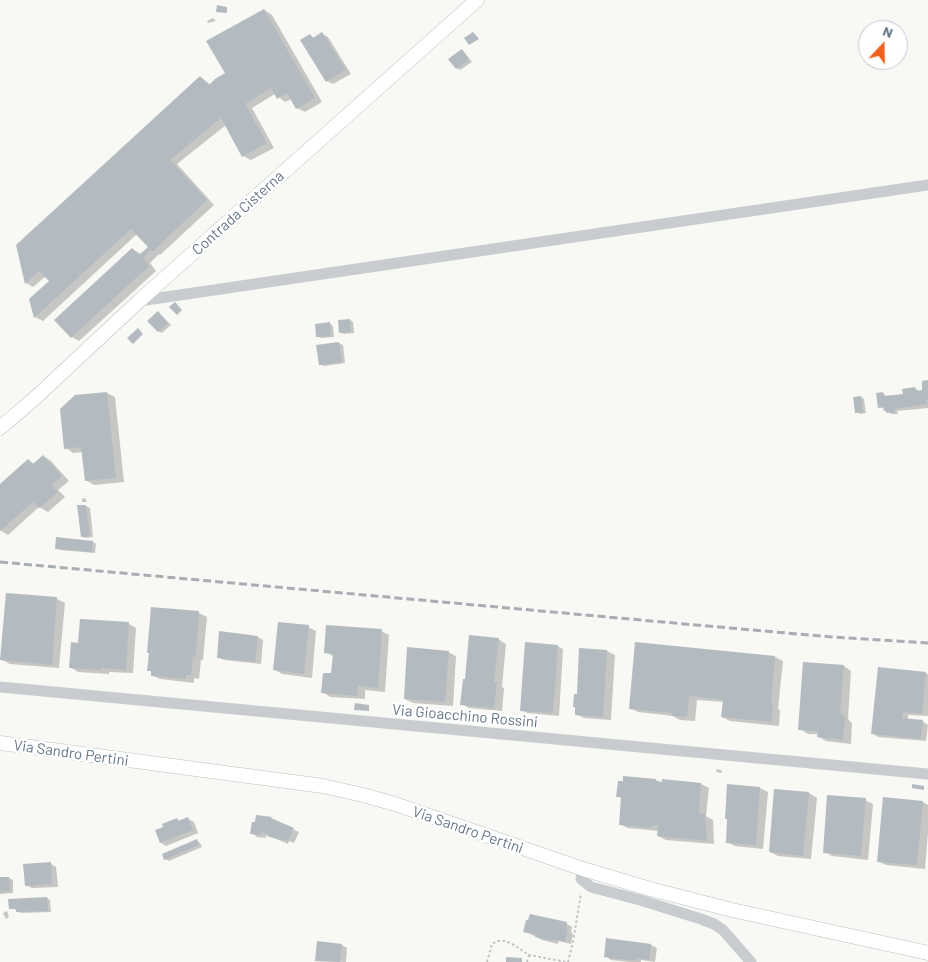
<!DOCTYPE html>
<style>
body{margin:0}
#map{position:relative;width:928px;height:962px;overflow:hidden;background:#f8f8f5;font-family:Barlow,sans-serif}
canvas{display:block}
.north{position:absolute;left:858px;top:20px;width:50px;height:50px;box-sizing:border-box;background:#fff;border:1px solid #c1c8d0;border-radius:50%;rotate:21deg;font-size:14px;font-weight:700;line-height:20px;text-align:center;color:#657689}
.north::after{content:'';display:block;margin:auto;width:18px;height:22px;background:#f1601d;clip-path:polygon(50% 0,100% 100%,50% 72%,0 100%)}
</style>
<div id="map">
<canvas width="928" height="962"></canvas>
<div class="north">N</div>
</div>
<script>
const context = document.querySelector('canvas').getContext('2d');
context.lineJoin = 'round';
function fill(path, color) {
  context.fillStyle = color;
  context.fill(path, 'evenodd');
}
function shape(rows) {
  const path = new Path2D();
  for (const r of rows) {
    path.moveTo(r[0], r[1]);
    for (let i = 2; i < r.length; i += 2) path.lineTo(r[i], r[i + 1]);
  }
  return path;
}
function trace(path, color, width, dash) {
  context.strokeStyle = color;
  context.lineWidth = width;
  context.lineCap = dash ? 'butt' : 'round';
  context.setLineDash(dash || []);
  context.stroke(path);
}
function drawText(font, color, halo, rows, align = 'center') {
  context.font = font + ' Barlow,sans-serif';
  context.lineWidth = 5;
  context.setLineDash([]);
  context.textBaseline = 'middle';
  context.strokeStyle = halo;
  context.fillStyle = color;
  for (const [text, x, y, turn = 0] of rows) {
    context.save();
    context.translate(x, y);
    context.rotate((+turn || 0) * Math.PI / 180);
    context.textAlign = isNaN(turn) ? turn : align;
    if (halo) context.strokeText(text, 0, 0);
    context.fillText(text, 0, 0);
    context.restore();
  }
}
const shadow = shape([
 [264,10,272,15,322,102,305,112,297,108,292,99,285,102,275,94,252,108,274,148,251,160,243,156,226,125,177,164,214,205,160,255,159,254,150,263,156,271,79,341,72,337,132,249,141,254,149,247,137,234,43,321,35,317,31,299,50,281,46,276,33,287,26,283,200,77,211,85,227,73],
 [213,18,216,21,208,23,207,21],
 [322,34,328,37,351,74,333,84,327,81,310,36,315,38],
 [462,51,465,53,472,62,460,70,457,68],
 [161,315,171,325,162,333,158,331],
 [350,320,353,322,354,333,344,334,341,332],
 [330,324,333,326,334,337,321,338,317,336],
 [339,343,343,345,345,363,324,366,320,364],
 [928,382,928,408,897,411,898,414,891,414,885,409,879,407,883,393,887,397,904,395,915,388,920,392,924,391],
 [107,393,115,397,124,482,94,485,86,480,83,452,73,453,66,448,76,396],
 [861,397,864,399,866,413,860,414,857,412],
 [43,456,51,461,69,481,58,490,65,497,48,512,39,507,8,535,0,530,0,486,28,460,34,464],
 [85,498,87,502,82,502,82,499],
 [86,506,90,508,93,537,85,538,82,536],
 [93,542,96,544,95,553,60,550,56,548],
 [7,594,57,599,65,603,59,668,10,664,2,660],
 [199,613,207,617,203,660,201,660,199,679,194,678,194,683,160,679,152,675,152,672,149,670,150,654,148,652],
 [129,624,136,628,133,673,109,672,109,674,78,672,70,667,80,644],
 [308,627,316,631,312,678,282,674,274,669],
 [381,631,389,635,385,692,365,690,365,699,330,697,323,692,332,675,334,657,326,652],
 [258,637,263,640,261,664,224,660,218,657],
 [498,639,506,644,502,687,504,688,502,711,469,708,462,704],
 [636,643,775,657,783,661,778,709,780,710,779,726,730,721,722,717,724,702,697,700,695,721,680,720,673,716,638,712,630,708],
 [557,646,563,649,559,716,527,713,521,710],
 [581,649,607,651,615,655,611,720,584,718,576,714],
 [448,652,456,656,453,706,413,703,405,699],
 [844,666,851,671,848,719,852,723,851,744,826,741,819,737,819,734,808,734,800,729],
 [879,668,928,674,928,716,908,715,908,720,922,721,928,725,926,741,878,737,873,733],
 [717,769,721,770,722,773,716,772],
 [656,780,663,784,701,784,709,788,706,816,713,820,714,844,666,840,658,836,659,831,628,828,620,824,622,799,617,796,624,782],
 [729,785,760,788,768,792,763,849,735,846,727,842],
 [776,790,809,793,817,798,811,859,778,856,770,852],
 [865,800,873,804,868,860,832,856,825,852],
 [923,802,928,805,928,833,925,869,886,865,878,861],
 [177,819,181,822,188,819,194,822,198,833,166,846,161,843],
 [277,822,299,832,294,843,289,841,288,844,269,835,266,835,266,838,257,837,252,833],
 [197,841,200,843,202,847,169,861,165,859],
 [51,864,56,867,58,887,32,888,26,885],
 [0,878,9,878,13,880,13,893,0,894],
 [47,898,50,900,51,912,21,913,17,910,10,908],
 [7,911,9,917,6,919,3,913],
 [567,924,572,927,571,932,573,934,571,944,559,941,558,944,542,940,525,931],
 [607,939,651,945,657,948,655,962,641,960,641,962,630,962,611,960,605,956],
 [342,945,347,948,346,962,316,961]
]);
const building = shape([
 [217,5,227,7,227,13,216,12],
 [264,9,315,98,296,109,287,93,277,99,271,88,245,104,267,143,242,157,221,118,170,160,207,200,152,252,151,250,143,258,149,266,71,338,54,320,132,248,139,255,148,247,131,229,34,318,29,299,49,281,39,271,25,284,16,245,200,76,209,85,215,79,225,73,206,41],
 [322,32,346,70,326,82,300,40,310,34,313,38],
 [473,32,479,39,469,45,464,38],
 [462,49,469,60,456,69,448,59],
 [175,302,182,310,177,315,169,307],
 [158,311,168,323,158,332,147,321],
 [350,319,351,332,339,333,338,320],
 [330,322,331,336,316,337,315,324],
 [138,328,143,334,133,344,127,338],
 [339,342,342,362,319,365,316,345],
 [928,380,928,400,926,401,927,404,894,409,895,412,886,413,886,411,884,411,883,407,878,408,876,393,883,392,884,396,903,394,902,389,915,387,916,391,922,390,922,381],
 [107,392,116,478,85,481,81,447,64,449,60,409,75,395],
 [861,396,863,412,855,413,853,397],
 [43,455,62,476,52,485,58,492,39,508,33,502,0,531,0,484,28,459,33,464],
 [77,505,86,505,90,536,81,537],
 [56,537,93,541,92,552,55,549],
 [6,593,57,597,52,665,0,660],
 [151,607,199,611,196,657,193,656,191,675,186,675,186,679,151,676,151,671,147,671,149,653,147,653],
 [80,619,129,622,126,670,102,668,101,670,69,668,71,642,78,643],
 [278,622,309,625,304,674,273,670],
 [326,625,382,629,378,688,358,686,357,696,321,693,323,673,331,673,333,654,324,653],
 [219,631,258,636,255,662,217,658],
 [469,635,499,638,494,682,497,682,494,708,460,705,463,679,465,679],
 [525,642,558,645,553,713,520,711],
 [635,642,775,656,771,704,773,705,771,722,721,717,723,700,689,696,687,717,671,716,672,713,629,709],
 [407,647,449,651,445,702,404,699],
 [579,648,607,650,603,717,575,715,575,707,573,707,574,694,577,694],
 [803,662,844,665,840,713,845,717,843,740,817,737,818,731,798,730],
 [878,667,926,672,922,714,903,712,902,718,923,720,921,739,871,734],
 [355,703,369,705,369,711,354,710],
 [623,776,656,779,656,781,662,782,662,779,701,783,699,813,705,814,707,841,657,836,658,825,652,825,652,828,619,825,621,797,616,797,618,781,623,781],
 [727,784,760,787,756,845,726,843,727,819,725,819],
 [912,784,924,786,924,790,912,788],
 [774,789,809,792,803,856,769,852],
 [827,795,866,798,861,856,823,853],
 [883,797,923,801,917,865,877,862],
 [256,815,272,817,271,818,294,828,288,841,283,839,283,841,267,836,268,834,261,832,261,835,250,834,252,822,255,822],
 [188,817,193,830,160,843,155,830,163,827,162,824,177,818,178,821],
 [197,839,199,845,164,860,162,854],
 [51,862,52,884,25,886,23,864],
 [0,877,9,877,10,891,0,892],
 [47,897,48,911,16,912,16,909,9,909,8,899],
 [530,914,567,922,566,929,568,929,565,942,553,939,552,941,535,937,536,935,523,932,526,920,528,920],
 [606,938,651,944,649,960,636,958,636,961,604,957],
 [317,941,342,944,340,962,315,961],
 [506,957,522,958,522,962,506,962]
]);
const path = shape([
 [487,962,492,944,497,941,505,941,514,945,529,955,566,962],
 [527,962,529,955],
 [568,962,573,942,581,893]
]);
const minor = shape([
 [139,301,928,185],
 [0,687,928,774],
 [583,869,581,879,591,887,640,900,701,919,714,924,723,930,751,962]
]);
const major = shape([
 [0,428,34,399,139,301,477,0],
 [0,743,323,786,363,795,395,804,583,869,650,889,732,910,928,953]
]);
const rail = shape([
 [0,562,696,625,832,637,928,643]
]);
const streetNames = [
 ["Contrada Cisterna",238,213,-42],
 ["Via Gioacchino Rossini",465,716,5],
 ["Via Sandro Pertini",71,753,8],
 ["Via Sandro Pertini",468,830,19]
];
fill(shadow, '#0003');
fill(building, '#b3bac0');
trace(major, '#bbbfc3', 15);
trace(path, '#c1c3c6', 2, [2.5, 2.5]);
trace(minor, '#c8cccf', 11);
trace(major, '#fff', 14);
trace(rail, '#a8adb4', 3, [8, 4]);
drawText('15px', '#657689', '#fff', streetNames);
</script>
